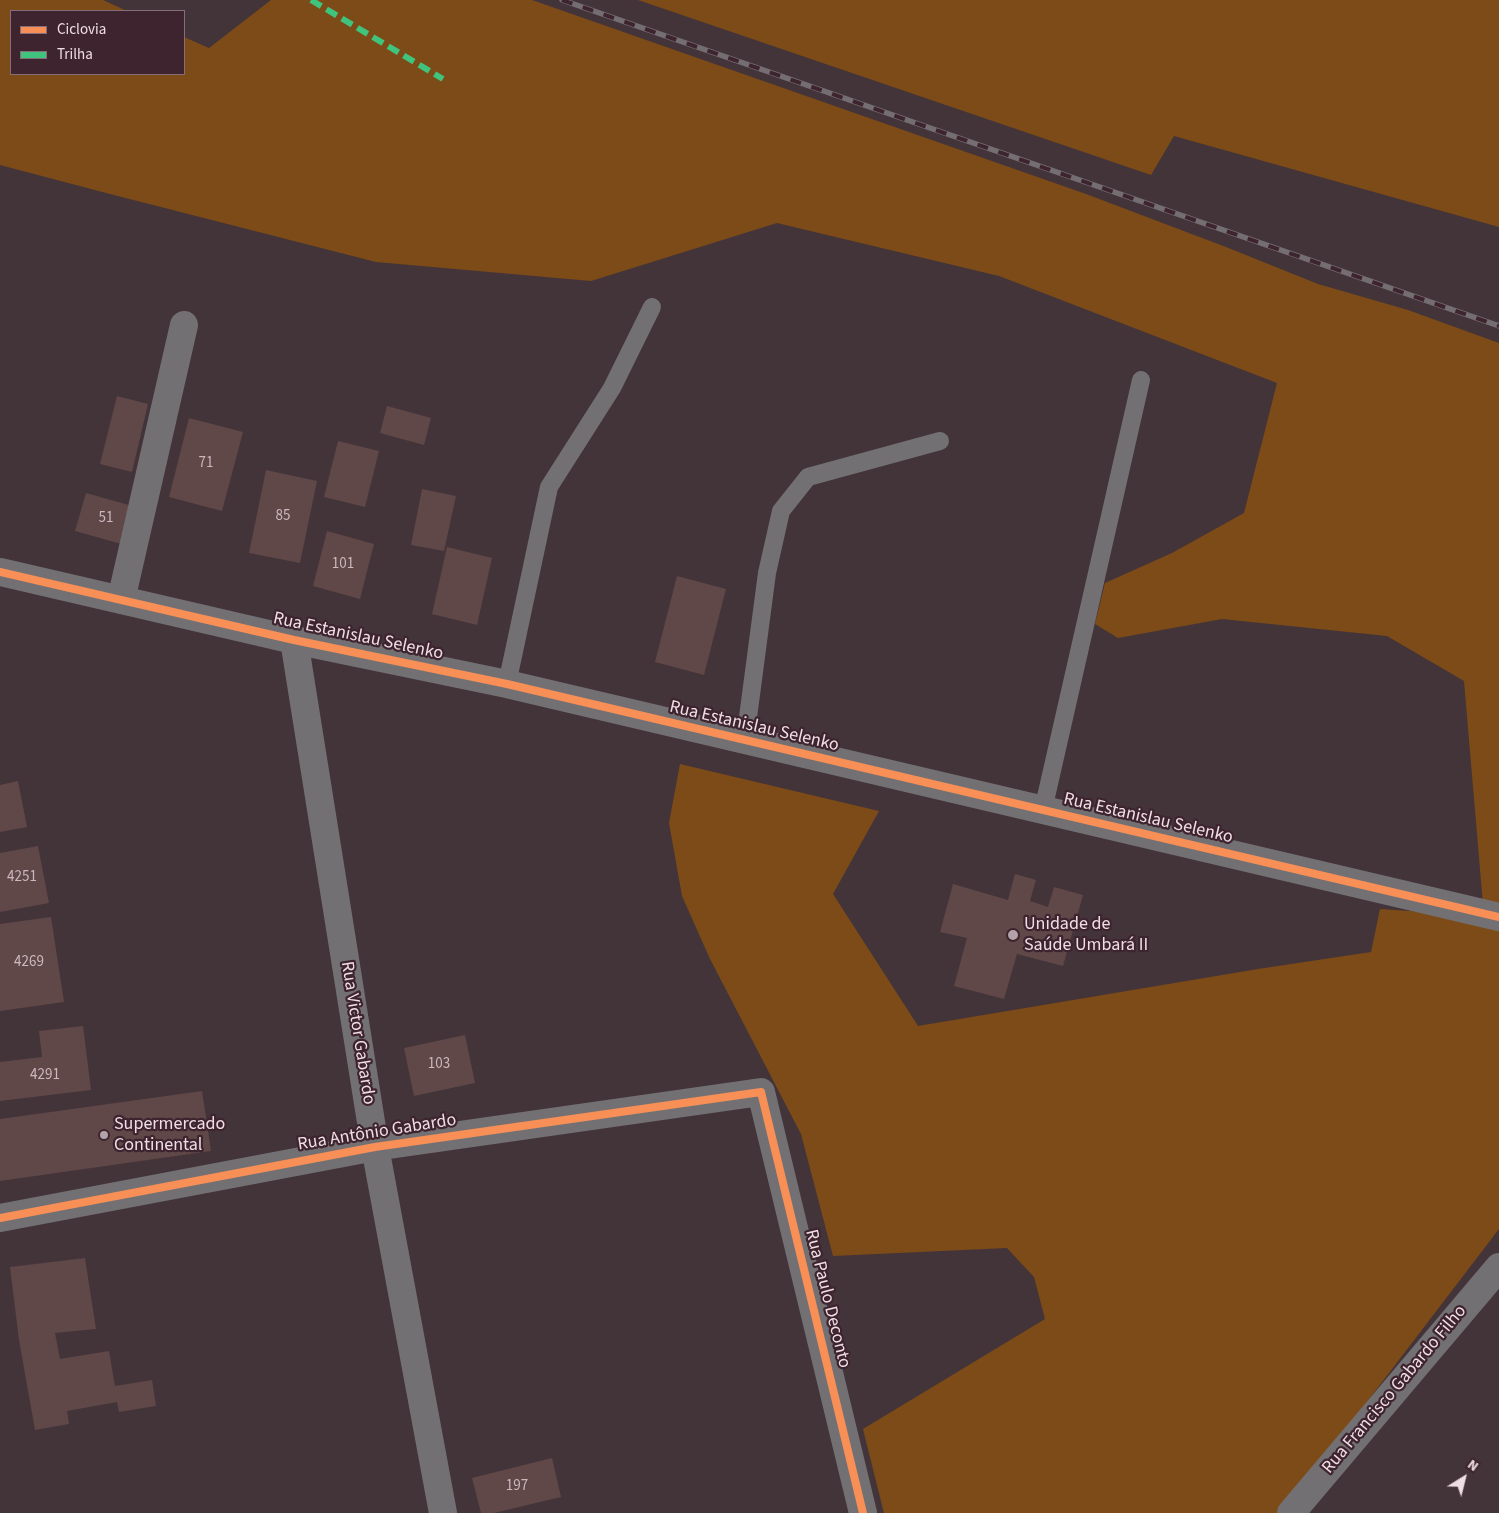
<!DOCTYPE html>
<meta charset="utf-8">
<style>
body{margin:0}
#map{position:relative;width:1499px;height:1513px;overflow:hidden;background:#43343a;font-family:"Source Sans 3",sans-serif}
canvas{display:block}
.legend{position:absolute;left:10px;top:10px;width:175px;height:65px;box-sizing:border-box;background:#3e242f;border:1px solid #856e78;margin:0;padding:6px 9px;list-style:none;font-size:15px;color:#f0dee5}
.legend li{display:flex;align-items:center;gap:10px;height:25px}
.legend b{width:25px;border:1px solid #856e78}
.north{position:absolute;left:1439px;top:1453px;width:50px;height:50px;-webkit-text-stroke:4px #3e242f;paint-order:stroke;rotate:36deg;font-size:14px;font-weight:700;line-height:20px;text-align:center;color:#f0dee5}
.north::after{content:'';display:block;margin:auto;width:18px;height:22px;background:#f0dee5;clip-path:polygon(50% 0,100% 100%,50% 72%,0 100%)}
</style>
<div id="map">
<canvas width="1499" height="1513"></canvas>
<ul class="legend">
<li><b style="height:6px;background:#f78f57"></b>Ciclovia</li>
<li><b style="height:6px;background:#40c37c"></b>Trilha</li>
</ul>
<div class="north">N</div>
</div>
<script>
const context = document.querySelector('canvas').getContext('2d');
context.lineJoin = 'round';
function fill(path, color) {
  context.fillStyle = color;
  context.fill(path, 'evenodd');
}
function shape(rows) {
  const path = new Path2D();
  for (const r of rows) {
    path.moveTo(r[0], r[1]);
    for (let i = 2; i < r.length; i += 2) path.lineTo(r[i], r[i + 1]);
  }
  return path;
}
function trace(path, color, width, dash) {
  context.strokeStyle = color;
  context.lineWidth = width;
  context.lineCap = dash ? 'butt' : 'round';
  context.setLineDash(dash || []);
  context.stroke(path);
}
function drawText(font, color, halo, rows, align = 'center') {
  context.font = font + ' "Source Sans 3",sans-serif';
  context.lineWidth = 4.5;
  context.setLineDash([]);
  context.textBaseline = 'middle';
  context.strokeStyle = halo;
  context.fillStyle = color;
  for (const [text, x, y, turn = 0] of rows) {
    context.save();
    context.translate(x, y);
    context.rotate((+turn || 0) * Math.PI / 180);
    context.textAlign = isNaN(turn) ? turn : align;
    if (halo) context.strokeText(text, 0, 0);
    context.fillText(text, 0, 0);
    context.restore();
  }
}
const forest = shape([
 [0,0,103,0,127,11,11,11,11,74,184,74,184,37,209,48,271,0,532,0,1086,194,1226,247,1318,284,1408,310,1499,343,1499,1229,1282,1513,884,1513,863,1429,1045,1319,1034,1277,1007,1248,833,1256,801,1134,710,959,682,896,669,823,680,764,879,811,833,894,918,1026,1258,969,1371,952,1380,909,1484,916,1464,681,1387,636,1222,619,1118,638,1095,624,1105,583,1172,553,1244,513,1277,383,999,276,777,223,591,281,376,262,110,194,0,165],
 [638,0,1499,0,1499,227,1174,136,1151,175]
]);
const building = shape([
 [117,396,148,404,132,472,100,464],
 [387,406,431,418,424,445,380,433],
 [189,418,243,432,222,511,169,497],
 [338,441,379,451,365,507,324,497],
 [266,470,317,481,300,563,249,553],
 [422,489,456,496,444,551,411,545],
 [86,493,136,507,125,545,75,531],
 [327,531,374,544,360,599,313,586],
 [447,547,492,558,477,625,432,614],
 [677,576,726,589,704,675,655,662],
 [18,781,27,827,0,832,0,785],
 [38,846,49,903,0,912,0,853],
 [1015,874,1036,880,1030,901,1048,907,1054,887,1083,895,1063,966,1017,954,1004,999,954,986,967,938,940,932,953,884,1008,900],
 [51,917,64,1002,0,1011,0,924],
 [83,1026,91,1090,0,1101,0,1062,42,1057,39,1031],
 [465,1035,475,1083,414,1096,404,1048],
 [202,1091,211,1151,0,1181,0,1119],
 [85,1258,96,1329,55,1333,60,1359,109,1351,115,1386,152,1380,156,1406,119,1412,117,1402,67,1411,69,1424,35,1430,19,1340,10,1267],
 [552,1458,561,1497,494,1513,481,1513,472,1478]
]);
const lane = shape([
 [507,684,549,487,612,388,652,307],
 [745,740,767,573,781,511,808,477,940,441],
 [1043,810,1141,380]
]);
const street = shape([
 [0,572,294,640,507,684,1499,917],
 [121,600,184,325],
 [294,640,375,1147,443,1513],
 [0,1218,375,1147,761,1092,863,1513],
 [1291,1513,1499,1267]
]);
const rail = shape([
 [562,0,1499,326]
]);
const quiet = shape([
 [311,0,443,79]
]);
const cycleway = shape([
 [0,572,294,640,507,684,1499,917],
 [0,1218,375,1147,761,1092,863,1513]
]);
const markers = [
 [1013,935,6,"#b3a2a9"],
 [104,1135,5,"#b3a2a9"]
];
const numberNames = [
 ["71",206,464],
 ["85",283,517],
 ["51",106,519],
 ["101",343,565],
 ["4251",22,878],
 ["4269",29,963],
 ["103",439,1065],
 ["4291",45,1076],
 ["197",517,1487]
];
const streetNames = [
 ["Rua Estanislau Selenko",358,637,12],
 ["Rua Estanislau Selenko",754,727,13],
 ["Rua Estanislau Selenko",1148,819,13],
 ["Rua Victor Gabardo",357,1033,81],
 ["Rua Antônio Gabardo",377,1133,-9],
 ["Rua Paulo Deconto",827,1299,76],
 ["Rua Francisco Gabardo Filho",1395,1390,-50]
];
const poiNames = [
 ["Unidade de",1024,925],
 ["Saúde Umbará II",1024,946],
 ["Supermercado",114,1125],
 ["Continental",114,1146]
];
fill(forest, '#7d4b17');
fill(building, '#604748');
trace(lane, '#737073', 18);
trace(street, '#737073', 28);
trace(rail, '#746d71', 5.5);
trace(rail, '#3e242f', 4, [11]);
trace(quiet, '#40c37c', 6, [12, 6]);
trace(cycleway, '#f78f57', 8);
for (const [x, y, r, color] of markers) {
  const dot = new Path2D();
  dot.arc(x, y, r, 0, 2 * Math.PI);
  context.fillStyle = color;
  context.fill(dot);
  trace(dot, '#3e242f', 2);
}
drawText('15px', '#ccb8be', null, numberNames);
drawText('18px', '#f0dee5', '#3e242f', streetNames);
drawText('18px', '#f0dee5', '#3e242f', poiNames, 'left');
</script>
